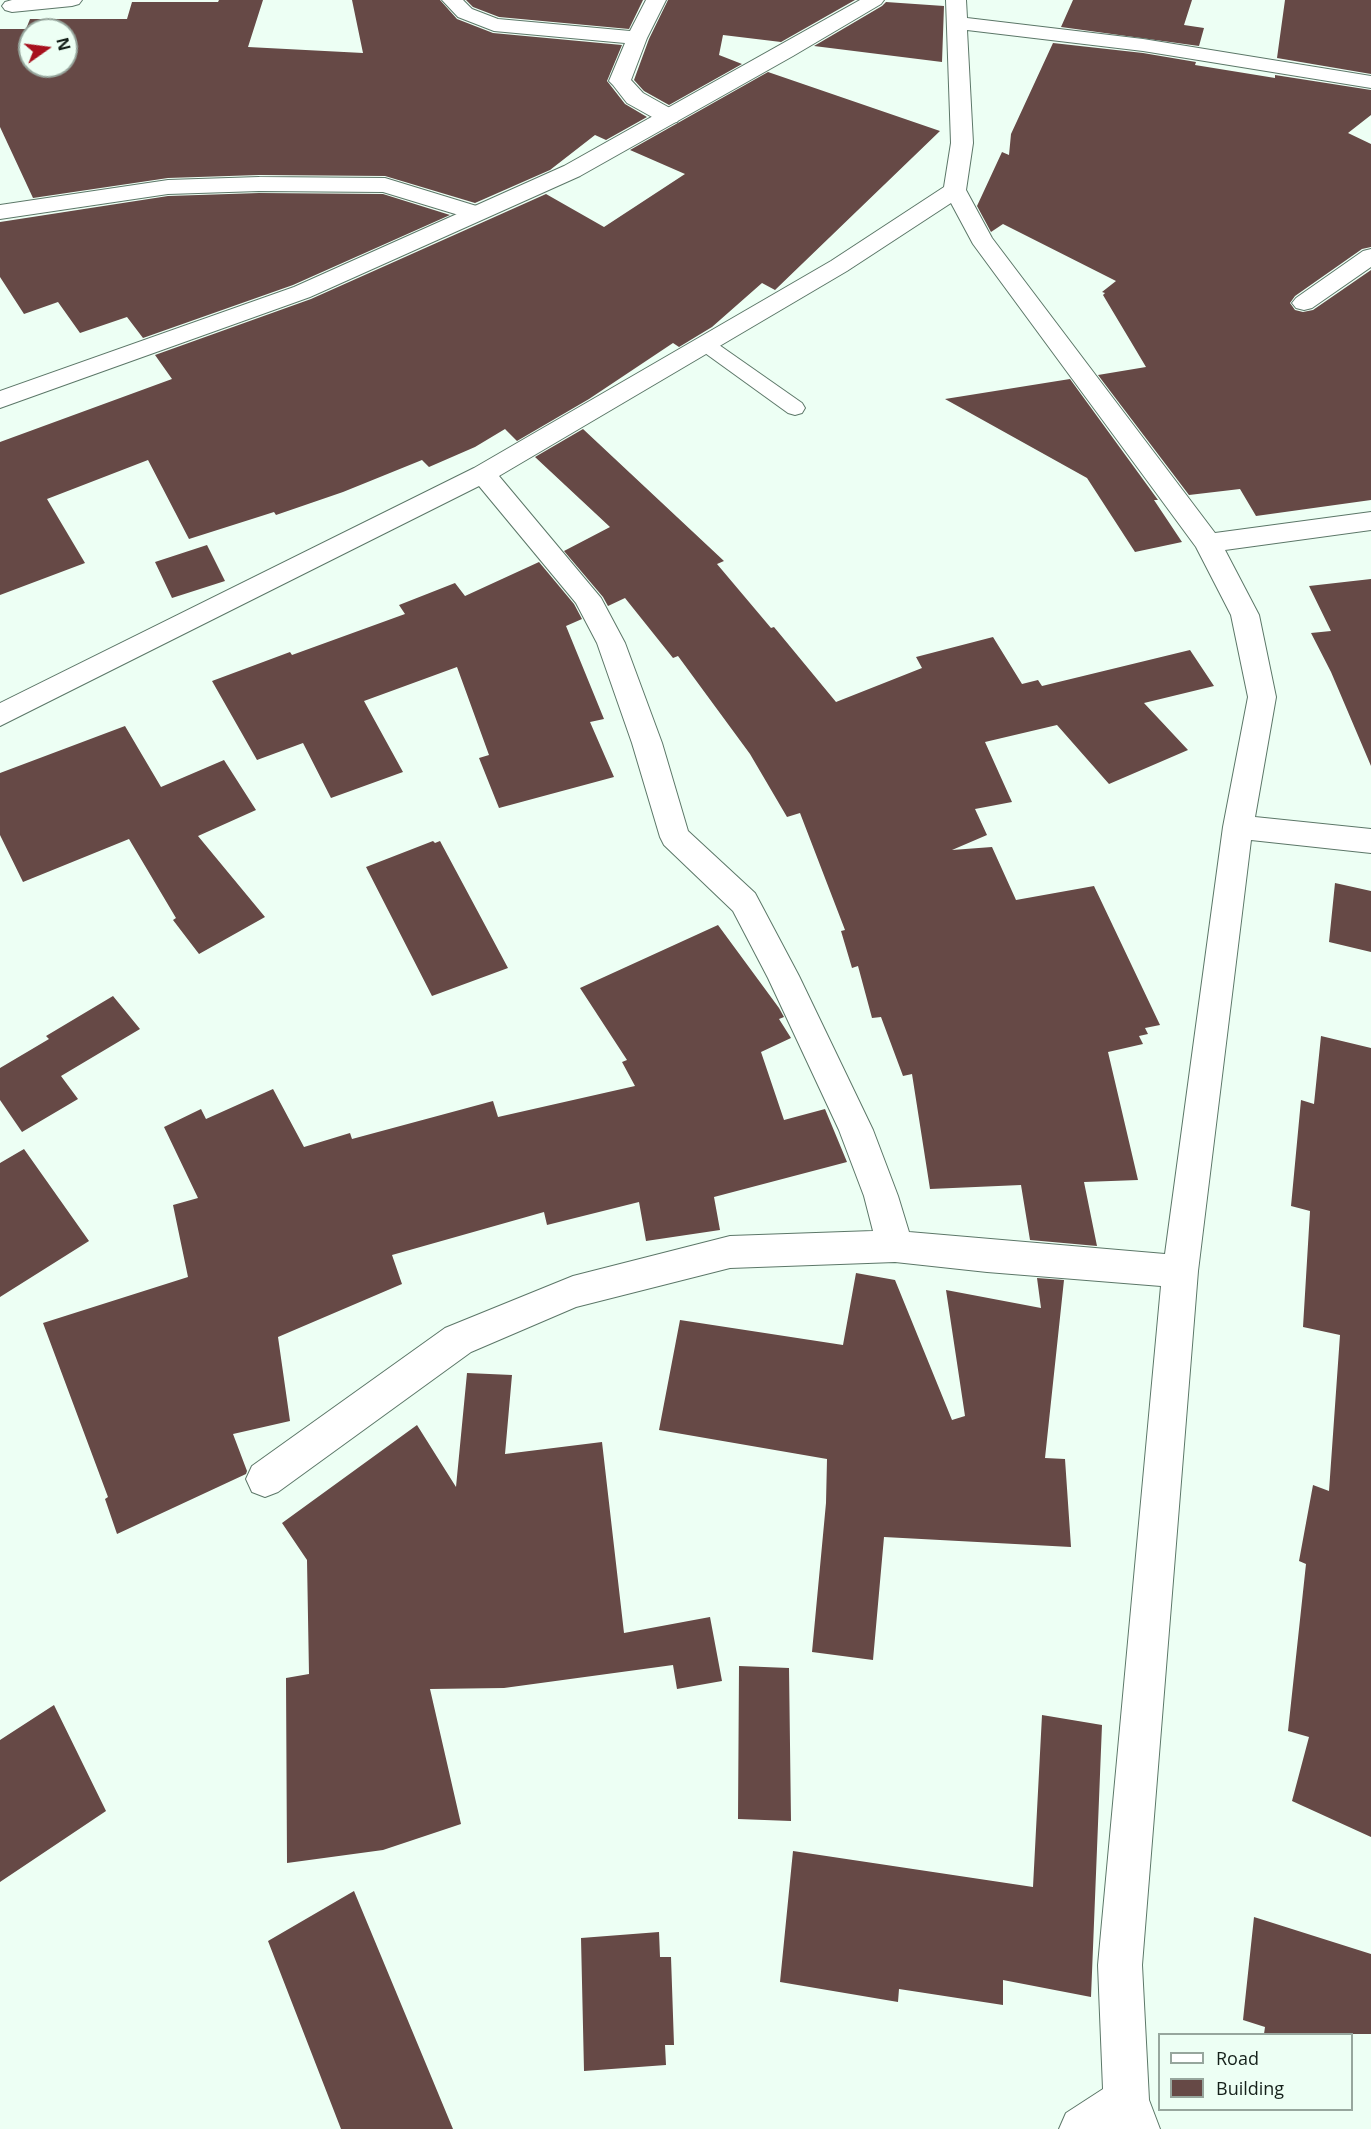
<!DOCTYPE html>
<style>
body{margin:0}
#map{position:relative;width:1371px;height:2129px;overflow:hidden;background:#edfff4;font-family:"Open Sans",sans-serif}
canvas{display:block}
.legend{position:absolute;left:1158px;top:2033px;width:195px;height:78px;box-sizing:border-box;background:#edfff4;border:2px solid #97a69d;margin:0;padding:8px 10px;list-style:none;font-size:18px;color:#15201a}
.legend li{display:flex;align-items:center;gap:12px;height:30px}
.legend b{width:30px;border:2px solid #97a69d}
.north{position:absolute;left:18px;top:18px;width:60px;height:60px;box-sizing:border-box;background:#edfff4;border:2px solid #97a69d;border-radius:50%;rotate:76deg;font-size:16px;font-weight:700;line-height:24px;text-align:center;color:#15201a}
.north::after{content:'';display:block;margin:auto;width:21px;height:27px;background:#a7111e;clip-path:polygon(50% 0,100% 100%,50% 72%,0 100%)}
</style>
<div id="map">
<canvas width="1371" height="2129"></canvas>
<ul class="legend">
<li><b style="height:8px;background:#fff"></b>Road</li>
<li><b style="height:16px;background:#664946"></b>Building</li>
</ul>
<div class="north">N</div>
</div>
<script>
const context = document.querySelector('canvas').getContext('2d');
context.lineJoin = 'round';
function fill(path, color) {
  context.fillStyle = color;
  context.fill(path, 'evenodd');
}
function shape(rows) {
  const path = new Path2D();
  for (const r of rows) {
    path.moveTo(r[0], r[1]);
    for (let i = 2; i < r.length; i += 2) path.lineTo(r[i], r[i + 1]);
  }
  return path;
}
function trace(path, color, width, dash) {
  context.strokeStyle = color;
  context.lineWidth = width;
  context.lineCap = dash ? 'butt' : 'round';
  context.setLineDash(dash || []);
  context.stroke(path);
}
const building = shape([
 [219,0,263,0,248,47,363,53,352,0,440,0,457,19,493,33,622,45,607,81,625,104,647,117,606,140,595,135,550,170,475,203,385,176,259,175,168,178,33,198,0,127,0,29,26,29,30,19,127,19,132,2,218,2],
 [30,30,66,30,66,66,30,66],
 [466,0,643,0,629,29,499,17,473,7],
 [668,0,855,0,781,42,723,35,719,55,742,64,669,105,644,91,634,80,649,39],
 [1073,0,1192,0,1184,25,1204,28,1199,46,1061,27],
 [1285,0,1371,0,1371,74,1277,58],
 [886,2,944,6,942,62,814,46,882,6],
 [1053,43,1143,53,1196,62,1195,65,1275,78,1275,75,1371,90,1371,115,1348,133,1371,144,1371,247,1362,249,1295,296,1290,303,1295,310,1303,312,1313,310,1371,270,1371,500,1256,516,1240,489,1189,495,1098,375,1146,367,1103,295,1105,293,1102,292,1116,281,1003,224,991,232,977,206,1002,152,1009,155,1011,134],
 [768,72,940,131,775,290,762,283,712,327,679,347,673,343,589,399,517,441,505,429,475,447,429,467,422,460,343,492,276,515,274,512,189,539,148,460,47,499,85,563,0,595,0,442,172,379,155,355,311,299,546,194,604,227,685,174,630,150],
 [259,193,383,194,450,215,293,285,143,338,127,317,80,333,58,302,24,314,0,277,0,222,168,196],
 [1070,379,1158,500,1154,500,1182,542,1135,552,1087,478,945,399],
 [583,429,724,561,717,564,771,628,774,627,836,702,922,668,916,657,993,637,1022,684,1038,680,1042,686,1190,650,1214,686,1144,703,1188,750,1109,784,1057,725,985,742,1012,802,975,809,987,835,952,850,992,847,1016,900,1094,886,1160,1025,1145,1028,1148,1034,1139,1036,1143,1044,1108,1052,1138,1180,1084,1182,1097,1246,1030,1240,1021,1185,930,1189,912,1074,903,1076,881,1017,872,1018,858,966,852,968,841,931,845,930,800,813,787,817,750,754,678,656,673,658,625,598,608,606,603,597,564,551,610,527,535,457],
 [207,545,225,581,172,598,155,562],
 [539,562,574,604,582,619,566,626,604,719,590,722,614,777,499,808,479,758,489,755,457,667,364,701,403,772,331,798,303,743,257,760,212,681,290,652,292,655,405,614,399,605,455,583,465,596],
 [1371,579,1371,766,1331,672,1311,633,1331,631,1309,586],
 [125,726,161,787,224,760,256,810,198,836,265,917,199,954,173,920,176,918,129,839,23,882,0,835,0,773],
 [433,841,435,843,440,841,508,968,432,996,366,867],
 [1335,883,1371,891,1371,952,1329,942],
 [718,925,779,1008,784,1017,779,1019,791,1038,761,1052,784,1120,825,1109,847,1162,714,1197,720,1230,646,1241,639,1202,547,1225,544,1212,392,1255,402,1284,278,1337,290,1421,233,1434,247,1471,246,1474,117,1534,105,1499,108,1497,43,1323,188,1277,173,1205,198,1198,164,1127,201,1109,206,1119,273,1089,304,1147,350,1133,352,1139,493,1101,498,1117,635,1086,622,1062,627,1060,580,988],
 [113,996,140,1029,61,1076,78,1099,22,1132,0,1100,0,1068,49,1039,46,1036],
 [1321,1036,1371,1048,1371,1837,1292,1801,1309,1737,1288,1731,1306,1564,1299,1561,1313,1485,1329,1491,1340,1335,1303,1327,1310,1211,1291,1206,1301,1100,1314,1104],
 [24,1149,89,1241,0,1297,0,1163],
 [856,1273,895,1280,952,1420,965,1416,946,1290,1041,1308,1037,1278,1064,1280,1045,1458,1065,1459,1071,1547,884,1537,873,1660,812,1652,826,1503,827,1459,659,1430,680,1320,843,1345],
 [467,1373,512,1375,505,1454,602,1442,624,1633,710,1617,722,1681,677,1689,673,1665,504,1688,430,1689,461,1824,383,1850,287,1863,286,1678,309,1674,307,1560,282,1523,417,1425,456,1487],
 [739,1666,789,1668,791,1821,738,1819],
 [54,1705,106,1811,0,1882,0,1740],
 [1042,1715,1102,1725,1091,1997,1003,1980,1003,2005,899,1989,898,2002,780,1982,793,1851,1033,1887],
 [354,1891,453,2129,341,2129,268,1941],
 [1254,1917,1371,1954,1371,2034,1264,2034,1265,2027,1243,2020],
 [659,1932,660,1957,671,1957,674,2045,665,2045,666,2065,584,2071,581,1938]
]);
const service = shape([
 [705,338,712,340,802,403,805,408,802,413,795,415,788,413,698,348,695,344,698,340,705,338]
]);
const minor = shape([
 [12,0,82,0,79,4,72,6,12,12,5,10,2,6,5,2,12,0],
 [442,0,463,0,472,9,498,19,630,31,646,0,666,0,647,38,631,80,643,93,677,112,680,117,677,122,669,123,661,122,627,103,613,85,609,81,625,43,494,31,458,17,442,0],
 [946,0,966,0,967,18,1143,39,1371,76,1371,88,1143,51,967,30,973,143,966,190,992,238,1215,533,1371,512,1371,530,1225,550,1259,615,1276,697,1255,817,1371,829,1371,853,1251,840,1198,1271,1142,1965,1149,2100,1160,2129,1059,2129,1066,2113,1103,2089,1098,1965,1161,1286,987,1272,895,1262,730,1268,576,1307,471,1352,278,1492,265,1497,252,1492,246,1479,252,1466,445,1328,573,1276,730,1236,873,1231,864,1196,839,1130,768,978,733,911,664,845,660,837,632,743,597,643,576,603,479,486,0,726,0,703,474,468,831,261,944,187,951,143,946,0],
 [951,203,973,244,1196,547,1231,615,1248,697,1223,827,1165,1254,909,1232,898,1196,873,1130,799,976,755,893,688,831,662,743,625,643,601,598,499,476,847,271,951,203],
 [259,177,385,178,483,208,486,213,483,218,475,220,383,192,259,191,168,194,0,219,0,205,168,180,259,177],
 [1371,249,1371,267,1312,308,1304,310,1296,308,1292,303,1296,298,1363,251,1371,249]
]);
const tertiary = shape([
 [860,0,884,0,881,4,793,56,580,176,310,297,0,408,0,391,294,287,564,166,860,0]
]);
fill(building, '#664946');
trace(service, '#5c7768', 2);
trace(minor, '#5c7768', 2);
trace(tertiary, '#5c7768', 2);
fill(service, '#fff');
fill(minor, '#fff');
fill(tertiary, '#fff');
</script>
